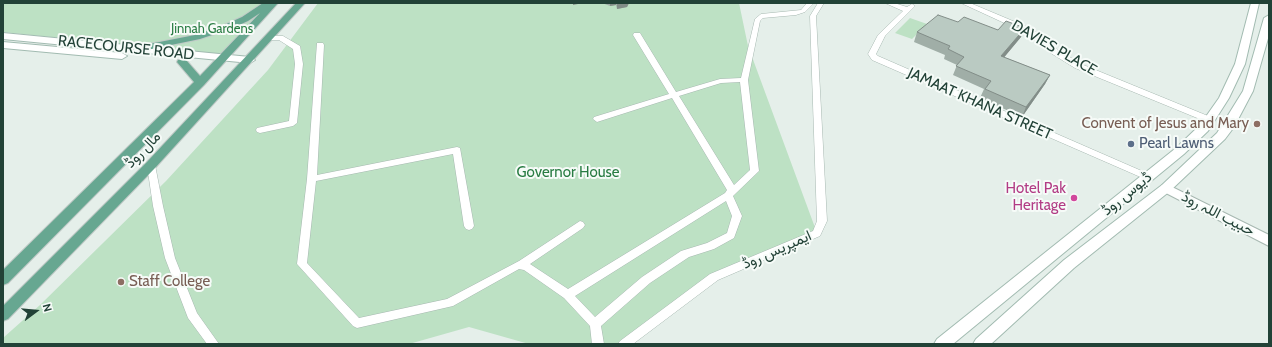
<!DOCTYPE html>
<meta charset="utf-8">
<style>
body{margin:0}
#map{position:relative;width:1272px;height:347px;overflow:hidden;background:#e5efea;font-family:Cabin,sans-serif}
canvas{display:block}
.frame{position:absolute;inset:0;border:4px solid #224237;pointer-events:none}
.north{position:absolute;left:16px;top:291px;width:40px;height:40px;-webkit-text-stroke:3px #f6fbf8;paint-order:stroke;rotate:74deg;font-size:11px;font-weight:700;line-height:16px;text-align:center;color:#224237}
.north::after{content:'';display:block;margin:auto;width:14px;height:18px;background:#224237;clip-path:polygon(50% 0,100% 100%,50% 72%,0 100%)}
</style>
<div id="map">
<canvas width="1272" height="347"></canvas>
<div class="frame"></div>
<div class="north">N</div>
</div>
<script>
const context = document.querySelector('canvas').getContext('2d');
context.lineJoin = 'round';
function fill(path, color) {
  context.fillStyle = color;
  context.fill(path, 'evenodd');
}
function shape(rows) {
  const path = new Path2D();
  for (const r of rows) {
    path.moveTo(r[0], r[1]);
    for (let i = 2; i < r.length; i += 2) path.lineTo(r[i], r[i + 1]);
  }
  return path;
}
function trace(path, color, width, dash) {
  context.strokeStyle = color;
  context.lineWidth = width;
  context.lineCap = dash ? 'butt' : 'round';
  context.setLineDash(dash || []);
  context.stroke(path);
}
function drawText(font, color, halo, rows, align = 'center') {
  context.font = font + ' Cabin,Vazirmatn,sans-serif';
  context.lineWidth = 4;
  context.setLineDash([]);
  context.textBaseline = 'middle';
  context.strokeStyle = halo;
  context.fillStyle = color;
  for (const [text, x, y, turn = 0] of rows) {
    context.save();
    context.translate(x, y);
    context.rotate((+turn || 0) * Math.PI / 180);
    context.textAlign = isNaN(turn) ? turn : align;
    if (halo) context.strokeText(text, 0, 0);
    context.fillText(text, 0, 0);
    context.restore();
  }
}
const green = shape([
 [3,3,272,3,223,55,3,32],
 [318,3,739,3,748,46,817,233,714,277,624,344,529,344,469,327,409,344,3,344,3,338,40,305,166,181,268,70],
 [910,18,927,24,912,39,895,33]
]);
const minor = shape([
 [807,3,814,3,805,12,796,15,763,18,760,21,748,80,759,171,733,196,742,216,734,238,714,249,689,257,650,283,601,326,604,344,592,344,590,326,564,298,524,270,519,269,453,306,357,328,353,326,297,264,307,179,317,43,323,43,324,45,317,175,457,147,460,148,474,226,472,229,469,230,466,229,464,226,453,154,316,181,307,263,359,318,447,299,519,261,580,221,583,222,585,225,583,228,530,264,568,289,725,193,727,190,672,98,597,122,593,119,594,117,669,94,633,35,634,33,640,33,676,92,720,79,741,78,755,19,761,14,801,10,807,3],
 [740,82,750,170,734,185,679,96,721,83,740,82],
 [726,201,732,216,727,233,707,243,681,251,642,277,595,317,575,296,726,201],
 [818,3,824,3,816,16,827,221,820,236,718,280,633,344,618,344,620,341,710,274,813,231,817,221,810,16,818,3],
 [885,3,894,3,907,7,912,4,915,6,885,36,876,54,878,56,1151,175,1153,177,1151,179,1145,179,872,60,868,54,878,35,903,11,885,3],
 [961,3,970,3,1032,29,1055,48,1081,64,1213,118,1214,120,1213,122,1207,122,1075,68,1049,52,1026,33,961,3],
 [267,36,283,36,300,46,303,64,297,123,293,126,260,133,257,132,256,130,257,128,289,121,295,64,293,49,279,40,267,40,267,36],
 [151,162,155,165,163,206,175,258,197,313,219,344,207,344,188,318,165,258,153,206,147,165,151,162]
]);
const tertiary = shape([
 [1166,184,1269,235,1269,246,1162,191,1160,188,1162,185,1166,184]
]);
const secondary = shape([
 [1251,3,1259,3,1245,64,1229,98,1208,131,1184,154,953,344,934,344,937,339,1176,148,1200,125,1219,98,1235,64,1251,3],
 [1269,15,1269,35,1253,91,1234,127,1225,139,1170,191,1074,268,991,344,973,344,976,339,1064,260,1162,185,1217,133,1243,91,1264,18,1269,15],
 [3,33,250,57,255,60,250,63,3,39,3,33],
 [3,42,122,53,127,56,122,59,3,48,3,42]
]);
const primary = shape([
 [263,3,278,3,204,85,8,283,3,285,3,270,194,82,177,62,178,60,186,60,200,76,260,13,248,21,230,29,200,39,137,52,134,51,132,49,134,47,195,35,224,25,242,17,263,3],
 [296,3,305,3,155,168,8,319,3,321,3,306,147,162,296,3]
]);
const wall = shape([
 [602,3,629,3,627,7,617,9,616,5,610,6],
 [958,22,998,30,1021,37,1004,57,1050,75,1045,84,1022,117,980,98,984,89,953,75,957,65,944,59,945,55,914,42,917,32]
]);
const shadedWall = shape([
 [573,3,583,3,573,5],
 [610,3,616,3,616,5,610,6],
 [617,3,629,3,627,7,617,9],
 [1025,28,1021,37,997,66,1001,56],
 [1050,75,1045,84,1022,117,1026,107]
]);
const building = shape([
 [938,15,958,22,964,17,998,30,1006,21,1025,28,1001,56,1050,75,1026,107,985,89,991,81,956,66,964,57,948,49,950,46,917,32,938,15]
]);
const markers = [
 [1257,124,4,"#8d6e63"],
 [1131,144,4,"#5c6f8a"],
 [1074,198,4,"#d1479c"],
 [121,282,4,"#8d6e63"]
];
const farParknames = [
 ["Jinnah Gardens",212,29]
];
const streetNames = [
 ["RACECOURSE ROAD",126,48,6],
 ["DAVIES PLACE",1054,48,30],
 ["JAMAAT KHANA STREET",980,104,24],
 ["مال روڈ",143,150,-46],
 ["ڈیوس روڈ",1127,194,-39],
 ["حبیب اللہ روڈ",1218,214,27],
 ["ایمپریس روڈ",777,250,-24]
];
const educationNames = [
 ["Convent of Jesus and Mary",1249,124],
 ["Staff College",129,282,"left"]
];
const serviceNames = [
 ["Pearl Lawns",1139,144]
];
const parkNames = [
 ["Governor House",568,173]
];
const hotelNames = [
 ["Hotel Pak",1066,189],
 ["Heritage",1066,206]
];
fill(green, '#bde1c4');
trace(minor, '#a7b8b1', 1);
trace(tertiary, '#a7b8b1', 2);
trace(secondary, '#a2bbb1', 2);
trace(primary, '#c1cac7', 2);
fill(minor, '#fff');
fill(tertiary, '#fff');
fill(secondary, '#fff');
fill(primary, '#67a791');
fill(wall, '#a0aea7');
fill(shadedWall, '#828d88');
fill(building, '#bacac2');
trace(building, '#828d88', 1);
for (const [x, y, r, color] of markers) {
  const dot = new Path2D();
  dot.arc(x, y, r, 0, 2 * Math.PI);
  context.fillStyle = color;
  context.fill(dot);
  trace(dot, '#f6fbf8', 1.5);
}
drawText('13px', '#297c43', '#f6fbf8', farParknames);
drawText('15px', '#224237', '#f6fbf8', streetNames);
drawText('15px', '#785e54', '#f6fbf8', educationNames, 'right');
drawText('15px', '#4e5e75', '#f6fbf8', serviceNames, 'left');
drawText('15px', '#297c43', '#f6fbf8', parkNames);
drawText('15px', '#b23c85', '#f6fbf8', hotelNames, 'right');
</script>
